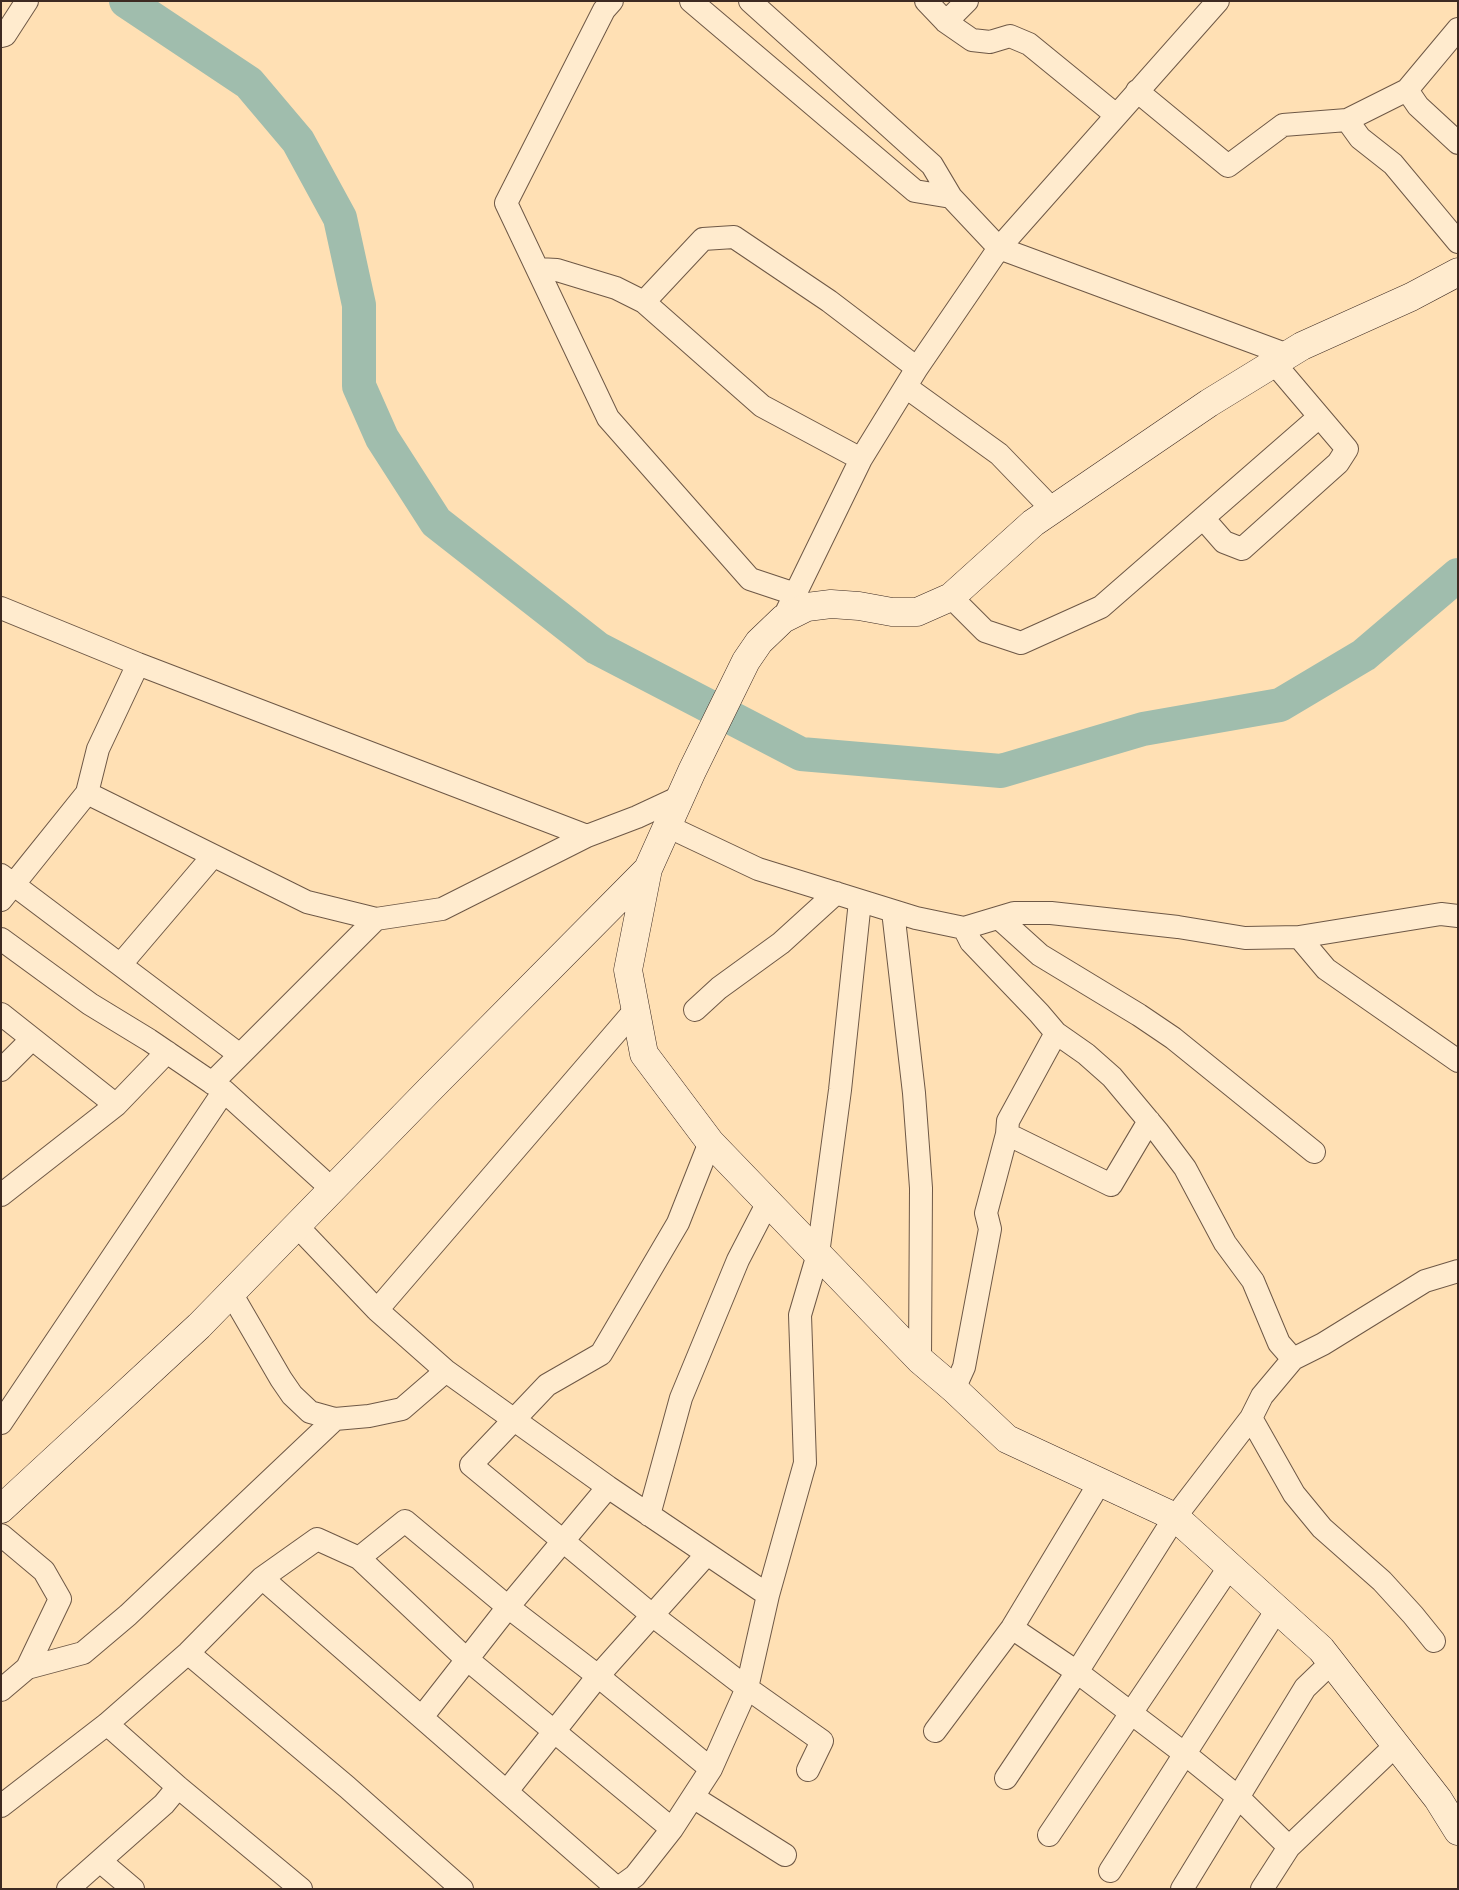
<!DOCTYPE html>
<style>
body{margin:0}
#map{position:relative;width:1459px;height:1890px;overflow:hidden;background:#ffe0b4;font-family:"IM FELL English",serif}
canvas{display:block}
.frame{position:absolute;inset:0;border:2px solid #3d2a22;pointer-events:none}
</style>
<div id="map">
<canvas width="1459" height="1890"></canvas>
<div class="frame"></div>
</div>
<script>
const context = document.querySelector('canvas').getContext('2d');
context.lineJoin = 'round';
function shape(rows) {
  const path = new Path2D();
  for (const r of rows) {
    path.moveTo(r[0], r[1]);
    for (let i = 2; i < r.length; i += 2) path.lineTo(r[i], r[i + 1]);
  }
  return path;
}
function trace(path, color, width, dash) {
  context.strokeStyle = color;
  context.lineWidth = width;
  context.lineCap = dash ? 'butt' : 'round';
  context.setLineDash(dash || []);
  context.stroke(path);
}
const river = shape([
 [126,1,249,83,298,141,340,218,359,305,359,386,382,438,436,522,597,648,801,754,1001,771,1143,729,1280,705,1364,655,1458,575]
]);
const street = shape([
 [612,1,604,10,506,203,608,418,750,579,795,594],
 [691,1,915,191,951,197],
 [750,1,932,165,951,197,999,248,1288,355],
 [926,1,946,22,967,1],
 [946,22,972,40,990,42,1010,36,1029,44,1116,115],
 [1,36,5,35,27,1],
 [1407,90,1418,106,1458,143],
 [1137,91,1228,166,1283,125,1347,120,1407,90,1458,29],
 [1347,120,1360,138,1393,164,1458,242],
 [538,269,557,270,616,288,644,302,762,406,861,459],
 [644,302,703,239,734,237,829,301,917,368],
 [906,387,999,454,1053,510],
 [1203,518,1224,542,1242,549,1338,463,1347,449,1274,363],
 [951,597,985,631,1021,643,1101,607,1319,417],
 [1,608,138,664,587,836],
 [783,619,861,459,917,368,999,248,1218,1],
 [87,793,307,902,376,919,442,909,587,836,637,817,680,797],
 [667,826,758,869,916,918,964,928,1014,913,1051,913,1178,927,1245,938,1299,937,1441,914,1458,916],
 [1,875,240,1055],
 [1,900,87,793,98,749,138,664],
 [893,911,914,1093,921,1188,920,1360],
 [999,918,1040,955,1139,1015,1173,1038,1314,1152],
 [964,928,971,942,1039,1013,1056,1033,1086,1054,1112,1077,1158,1132,1185,1168,1225,1243,1253,1281,1279,1343,1293,1359],
 [1299,937,1326,969,1458,1061],
 [1,939,90,1004,149,1040,224,1091],
 [121,964,213,856],
 [695,1010,719,988,781,943,836,893],
 [1,1014,116,1105],
 [1,1070,32,1039],
 [212,1083,376,919],
 [1007,1134,1111,1185,1149,1121],
 [1,1195,116,1105,167,1052],
 [297,1226,377,1310,446,1371,608,1487,768,1595,805,1463,800,1315,818,1254,840,1090,860,901],
 [231,1293,281,1379,292,1395,310,1412,335,1419,369,1416,402,1409,446,1371],
 [377,1310,636,1009],
 [954,1389,964,1367,990,1229,986,1213,1007,1134,1008,1121,1056,1033],
 [1251,1418,1294,1494,1322,1528,1382,1581,1413,1615,1434,1641],
 [1,1423,224,1091,332,1189],
 [608,1487,563,1541,471,1465,547,1385,601,1354,678,1223,710,1142],
 [649,1515,681,1398,738,1260,768,1202],
 [1,1535,44,1571,60,1599,27,1668,1,1690],
 [359,1558,405,1521,508,1607,598,1676,711,1769],
 [262,1578,618,1889],
 [1012,1628,1077,1672,1185,1754,1238,1797,1289,1847],
 [188,1653,347,1787,462,1889],
 [27,1668,83,1653,128,1615,335,1419],
 [422,1717,508,1607,563,1541,652,1615,747,1688,822,1741,808,1770],
 [107,1724,178,1787,301,1889],
 [935,1731,1012,1628,1100,1482],
 [1006,1778,1077,1672,1175,1517,1251,1418,1262,1396,1293,1359,1323,1344,1425,1281,1458,1271],
 [507,1791,598,1676,707,1554],
 [693,1797,785,1855],
 [1,1806,107,1724,188,1653,262,1578,317,1539,359,1558,462,1655,672,1829],
 [1049,1835,1230,1566],
 [100,1861,133,1889],
 [1110,1871,1278,1608],
 [68,1889,164,1804,178,1787],
 [617,1889,635,1876,672,1829,711,1769,747,1688,768,1595],
 [1182,1889,1305,1688,1332,1662],
 [1262,1889,1289,1847,1396,1745]
]);
const secondary = shape([
 [1458,272,1411,297,1302,346,1209,403,1033,523,951,597,917,612,892,612,859,606,831,604,807,607,783,619,759,642,746,661,692,771,648,869,628,970,644,1054,710,1142,920,1360,954,1389,1007,1439,1175,1517,1321,1649,1438,1799,1458,1831],
 [1,1509,199,1326,434,1085,648,869]
]);
trace(river, '#a0bdad', 34);
trace(street, '#6e5846', 24);
trace(secondary, '#3d2a22', 29);
trace(street, '#ffebce', 22);
trace(secondary, '#ffebce', 28);
</script>
